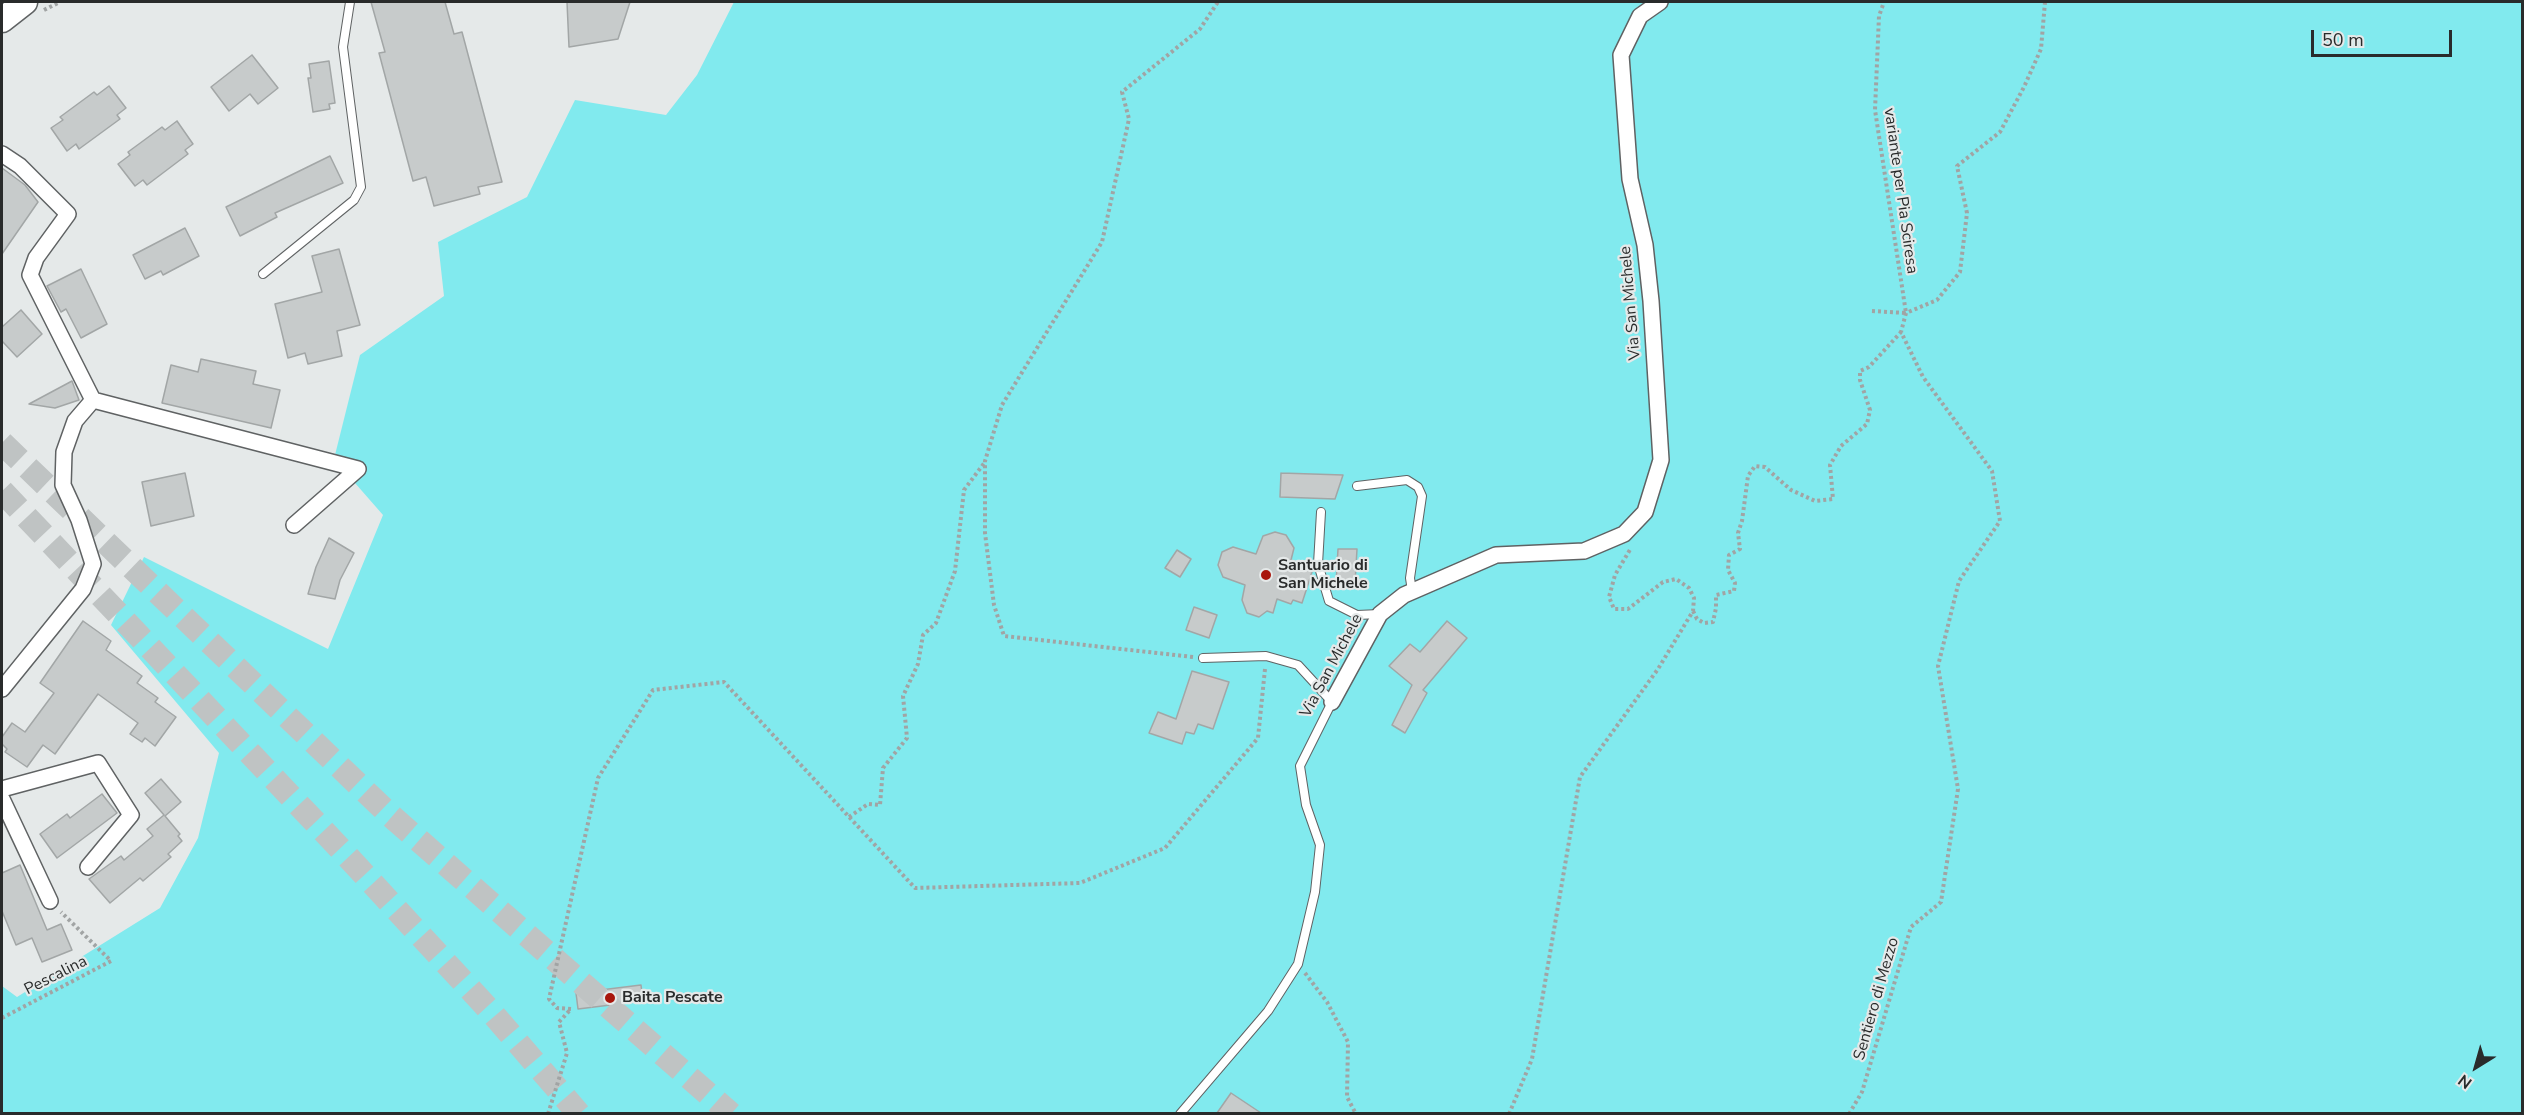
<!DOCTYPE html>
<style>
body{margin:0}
#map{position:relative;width:2524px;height:1115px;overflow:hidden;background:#e5e9e9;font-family:"Nunito Sans",sans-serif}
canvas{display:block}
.frame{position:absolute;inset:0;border:3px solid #292b2b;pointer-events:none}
.north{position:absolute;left:2446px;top:1037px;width:60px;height:60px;-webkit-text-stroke:4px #e5e9e9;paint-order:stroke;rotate:217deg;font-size:16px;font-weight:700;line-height:24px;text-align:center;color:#292b2b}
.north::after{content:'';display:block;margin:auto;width:21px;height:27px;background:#292b2b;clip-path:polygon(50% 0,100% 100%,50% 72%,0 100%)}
.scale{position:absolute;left:2311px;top:30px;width:141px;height:27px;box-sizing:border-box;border:3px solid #292b2b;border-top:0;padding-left:8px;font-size:18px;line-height:21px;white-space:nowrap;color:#292b2b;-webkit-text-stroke:4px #e5e9e9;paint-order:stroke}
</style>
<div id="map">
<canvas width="2524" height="1115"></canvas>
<div class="frame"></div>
<div class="north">N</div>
<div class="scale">50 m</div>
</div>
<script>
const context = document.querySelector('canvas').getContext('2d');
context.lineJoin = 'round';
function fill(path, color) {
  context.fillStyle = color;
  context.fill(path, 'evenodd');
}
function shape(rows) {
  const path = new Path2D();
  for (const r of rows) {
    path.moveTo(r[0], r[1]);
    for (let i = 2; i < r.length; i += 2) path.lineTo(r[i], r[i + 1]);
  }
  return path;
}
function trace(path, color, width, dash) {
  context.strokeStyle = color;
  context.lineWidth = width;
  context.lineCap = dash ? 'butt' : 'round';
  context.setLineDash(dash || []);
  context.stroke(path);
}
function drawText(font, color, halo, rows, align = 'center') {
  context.font = font + ' "Nunito Sans",sans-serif';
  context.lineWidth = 4.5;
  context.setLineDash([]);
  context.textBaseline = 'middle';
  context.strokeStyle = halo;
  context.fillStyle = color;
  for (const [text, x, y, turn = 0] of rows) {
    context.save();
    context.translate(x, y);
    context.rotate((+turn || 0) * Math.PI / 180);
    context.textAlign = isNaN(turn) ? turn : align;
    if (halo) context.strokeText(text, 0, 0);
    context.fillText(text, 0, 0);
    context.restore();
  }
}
const green = shape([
 [734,2,2522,2,2522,1113,2,1113,2,986,17,997,160,908,198,838,219,753,111,625,144,557,328,649,383,515,334,459,360,355,444,296,438,242,527,197,575,100,666,115,697,75]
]);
const building = shape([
 [371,2,445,2,454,34,462,32,502,182,478,187,480,194,434,206,426,177,413,181,379,53,385,52,371,2],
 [567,2,630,2,618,39,569,47,567,2],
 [252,55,278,88,258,104,250,94,229,111,211,87,252,55],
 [329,61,335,103,329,104,330,109,313,112,308,78,311,78,309,64,329,61],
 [109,86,126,108,117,115,120,119,79,149,76,144,67,151,51,128,63,120,60,117,94,92,97,95,109,86],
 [177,121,193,144,185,150,188,154,147,185,143,180,135,186,118,164,130,155,128,152,162,127,165,130,177,121],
 [330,156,343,183,275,213,277,217,240,236,226,207,330,156],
 [2,168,25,185,38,202,2,254,2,168],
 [185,228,199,256,163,275,161,271,145,279,133,255,185,228],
 [339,249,360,325,337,331,342,356,308,364,305,353,288,358,275,304,322,292,312,256,339,249],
 [81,269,107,324,81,338,66,309,61,312,47,286,81,269],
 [21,310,42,334,17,357,2,341,2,327,21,310],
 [201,359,256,371,253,384,280,390,271,428,162,403,171,365,198,372,201,359],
 [72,381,79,400,55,408,29,404,72,381],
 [185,473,194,516,151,526,142,482,185,473],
 [1281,473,1343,475,1335,499,1280,497,1281,473],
 [1275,532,1286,535,1294,548,1291,560,1303,564,1302,568,1312,572,1302,603,1293,600,1291,604,1277,599,1273,613,1267,611,1259,617,1247,613,1242,600,1245,585,1223,577,1218,565,1222,552,1233,547,1256,554,1263,536,1275,532],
 [329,538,354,553,340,580,335,599,308,594,316,567,329,538],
 [1338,549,1357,549,1355,584,1336,584,1338,549],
 [1177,550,1191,559,1180,577,1165,568,1177,550],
 [1194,607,1217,615,1209,638,1186,630,1194,607],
 [83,621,111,641,106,650,142,676,137,683,158,698,155,702,176,717,155,746,145,738,142,742,130,734,138,723,98,694,55,754,43,745,27,767,5,752,7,749,2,744,2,737,12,723,25,732,54,693,40,683,83,621],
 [1447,621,1467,638,1423,690,1427,693,1405,733,1392,725,1412,685,1389,666,1410,644,1420,652,1447,621],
 [1192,671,1229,682,1213,729,1198,724,1194,734,1186,732,1182,744,1149,733,1158,712,1176,719,1192,671],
 [161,779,181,802,165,816,180,834,178,836,182,841,168,854,171,857,143,881,140,878,110,903,89,879,121,856,124,860,153,836,147,829,164,815,145,793,161,779],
 [102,794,117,813,57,858,40,834,67,814,70,818,102,794],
 [20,865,47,930,61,924,72,950,42,962,32,938,16,945,2,911,2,873,20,865],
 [641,985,643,1001,578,1009,576,993,641,985],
 [1231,1093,1261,1113,1217,1113,1231,1093]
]);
const trunkTunnel = shape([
 [2,443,390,815,731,1114],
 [2,491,348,857,493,1014,579,1114]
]);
const path = shape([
 [44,10,60,2],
 [1872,311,1906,313,1875,110,1879,16,1884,2],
 [1693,611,1697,619,1704,623,1713,622,1716,608,1716,595,1734,591,1735,583,1728,570,1729,555,1740,549,1738,533,1742,521,1748,476,1755,466,1765,467,1791,490,1815,501,1833,499,1830,465,1841,446,1867,424,1870,410,1860,380,1860,371,1869,367,1901,332],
 [1193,657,1004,636,994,605,985,533,985,461,1002,405,1102,242,1129,119,1122,92,1200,29,1218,2],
 [849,817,868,804,880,805,883,768,907,738,903,696,918,664,923,635,936,623,955,571,964,490,985,462],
 [1305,973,1327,1002,1348,1042,1347,1097,1356,1114],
 [571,1009,557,1008,549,999,598,778,653,690,724,682,915,888,1080,883,1165,848,1258,738,1265,669],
 [2,1018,111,961,61,912],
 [548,1114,567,1053,559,1022,570,1010],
 [1509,1114,1532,1059,1580,777,1658,669,1693,611,1694,598,1689,588,1676,579,1663,582,1628,609,1614,609,1609,597,1615,575,1631,548],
 [1849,1114,1862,1092,1911,927,1941,902,1958,789,1938,666,1959,581,2000,521,1992,471,1923,377,1901,332,1906,313,1937,300,1960,272,1967,213,1957,166,2000,132,2024,87,2041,49,2045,2]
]);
const service = shape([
 [263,274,354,200,361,187,343,47,350,2],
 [1357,486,1407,480,1418,487,1422,496,1410,578,1412,591],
 [1321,512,1318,564,1329,601,1357,615,1380,614],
 [1180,1114,1268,1011,1298,964,1315,892,1320,845,1306,805,1300,766,1332,702,1298,665,1266,656,1203,658]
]);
const minor = shape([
 [2,154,20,166,68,214,36,258,30,275,93,400,358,469,294,525],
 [2,689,83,589,93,564,79,520,63,485,64,452,75,421,93,400],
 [1332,702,1380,614,1404,595,1496,555,1584,551,1624,534,1645,512,1661,460,1651,301,1645,245,1630,179,1621,55,1640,16,1660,2],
 [2,789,98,763,131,815,88,867],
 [2,799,50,901]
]);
const primary = shape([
 [2,20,25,2]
]);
const markers = [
 [1266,575,6,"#a8150b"],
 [610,998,6,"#a8150b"]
];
const streetNames = [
 ["variante per Pia Sciresa",1900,191,82],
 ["Via San Michele",1631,303,-95],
 ["Via San Michele",1332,666,-62],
 ["Pescalina",56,976,-27],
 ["Sentiero di Mezzo",1877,999,-74]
];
const poiNames = [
 ["Santuario di",1278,566],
 ["San Michele",1278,584],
 ["Baita Pescate",622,998]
];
fill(green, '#81eaee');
fill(building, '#c7cbcb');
trace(building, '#a2a6a6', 1.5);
trace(trunkTunnel, '#bfc3c3', 24, [24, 12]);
trace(service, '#5f6263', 10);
trace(minor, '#5f6263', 18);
trace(primary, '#5f6263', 27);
trace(path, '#a1a4a4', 4, [3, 3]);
trace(service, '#fff', 8);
trace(minor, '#fff', 15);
trace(primary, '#fff', 24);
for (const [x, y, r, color] of markers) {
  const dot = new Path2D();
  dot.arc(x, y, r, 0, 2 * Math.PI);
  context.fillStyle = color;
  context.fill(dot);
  trace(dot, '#e5e9e9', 2);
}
drawText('16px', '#292b2b', '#e5e9e9', streetNames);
drawText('bold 16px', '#292b2b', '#e5e9e9', poiNames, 'left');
</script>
